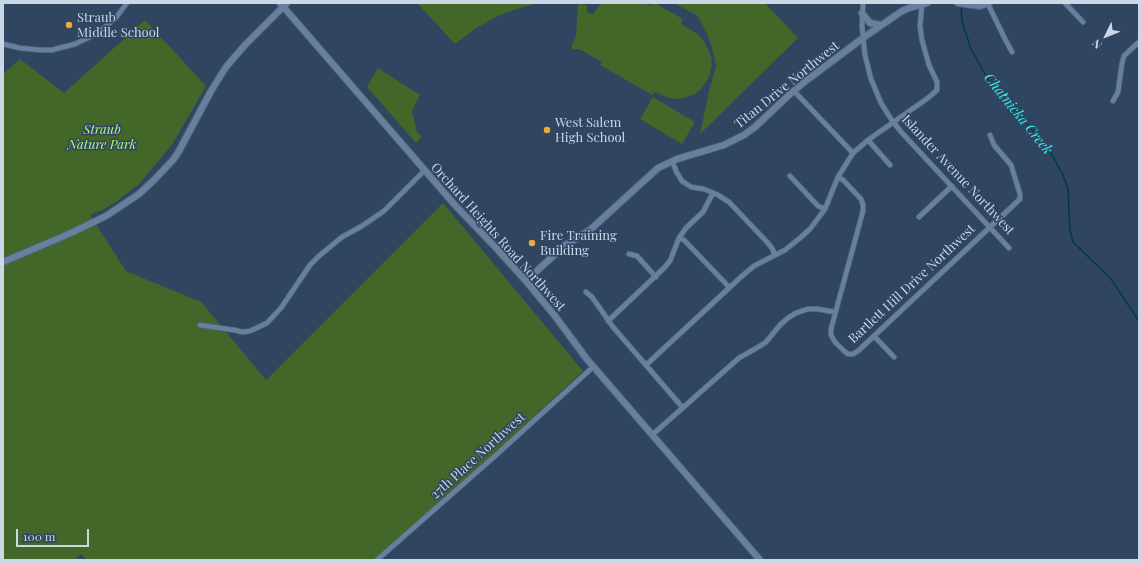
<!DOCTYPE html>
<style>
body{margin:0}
#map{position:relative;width:1142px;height:563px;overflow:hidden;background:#2f4560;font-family:"Playfair Display",serif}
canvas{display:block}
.frame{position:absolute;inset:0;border:4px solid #cad7e7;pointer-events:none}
.north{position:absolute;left:1086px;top:16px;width:40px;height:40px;-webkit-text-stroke:3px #2f4560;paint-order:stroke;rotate:227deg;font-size:11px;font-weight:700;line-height:16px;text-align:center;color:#cad7e7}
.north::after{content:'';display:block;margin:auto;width:14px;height:18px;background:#cad7e7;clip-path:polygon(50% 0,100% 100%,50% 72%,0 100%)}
.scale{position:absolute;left:16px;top:529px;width:73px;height:18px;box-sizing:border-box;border:2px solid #cad7e7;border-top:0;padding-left:5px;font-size:12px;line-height:14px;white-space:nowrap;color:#cad7e7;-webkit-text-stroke:3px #2f4560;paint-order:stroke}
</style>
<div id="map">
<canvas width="1142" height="563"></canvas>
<div class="frame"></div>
<div class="north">N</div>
<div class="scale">100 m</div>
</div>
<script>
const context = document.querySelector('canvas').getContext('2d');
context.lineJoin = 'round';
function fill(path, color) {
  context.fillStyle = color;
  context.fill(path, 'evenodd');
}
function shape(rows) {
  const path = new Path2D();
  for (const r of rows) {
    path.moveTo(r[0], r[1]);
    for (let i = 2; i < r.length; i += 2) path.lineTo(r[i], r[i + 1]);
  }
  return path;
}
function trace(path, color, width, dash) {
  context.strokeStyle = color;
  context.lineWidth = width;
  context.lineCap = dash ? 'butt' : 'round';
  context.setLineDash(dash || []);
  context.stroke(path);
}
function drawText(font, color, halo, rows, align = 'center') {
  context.font = font + ' "Playfair Display",serif';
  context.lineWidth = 3;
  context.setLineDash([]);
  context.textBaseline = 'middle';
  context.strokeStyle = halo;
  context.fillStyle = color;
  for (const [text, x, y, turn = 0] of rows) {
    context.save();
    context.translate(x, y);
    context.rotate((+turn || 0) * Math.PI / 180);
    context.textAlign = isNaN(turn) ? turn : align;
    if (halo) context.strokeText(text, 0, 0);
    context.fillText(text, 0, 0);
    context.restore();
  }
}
const green = shape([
 [417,3,540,3,523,7,498,16,475,29,455,44],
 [601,3,646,3,651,6,653,3,655,3,683,19,681,24,698,34,704,41,711,56,712,65,710,74,706,82,700,90,693,95,683,98,676,99,666,97,655,92,652,95,600,65,602,62,579,49,572,49,572,45,576,36,578,4,587,5,587,13,593,14],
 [674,3,765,3,798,38,700,134,709,91,716,66,714,55,708,36,698,16],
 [145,20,206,86,172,145,139,184,113,204,102,210,90,215,126,271,201,302,266,380,443,203,583,371,379,560,87,560,81,554,75,560,3,560,3,74,20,59,64,93],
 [378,68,420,95,412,111,417,132,422,136,416,143,367,87],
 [653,97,695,122,682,144,640,119]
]);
const stream = shape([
 [961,5,962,21,971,49,990,83,1048,148,1063,175,1068,189,1070,231,1073,242,1111,279,1139,321]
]);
const street = shape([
 [863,3,862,26,865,55,871,79,881,103,893,122,903,134,1009,248],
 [1065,3,1083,22],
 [988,4,1005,39,1012,52],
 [3,44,20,48,40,50,52,50,75,44,96,34,105,27,115,19,127,3],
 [794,91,853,153],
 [1113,101,1118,92,1122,63,1124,56,1128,52,1139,42],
 [868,140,890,165],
 [672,161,677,173,682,181,691,187,704,189,718,195,729,202,767,242,772,248,775,255],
 [790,176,818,206,825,209],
 [838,177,843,180,861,199,863,205,863,211,831,329,831,335,835,342,844,351,848,354,853,354,858,351,1020,199,1020,194,1011,165,994,145,990,135],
 [919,217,952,186],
 [679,238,684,240,729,287],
 [629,254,637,256,656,277],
 [586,292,592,297,613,327,683,408],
 [608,321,664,268,670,261,679,238,686,228,703,212,713,193],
 [200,325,234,330,242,332,250,331,267,323,281,308,310,265,319,256,342,237,362,226,384,211,425,170],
 [874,336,894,357],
 [646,365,742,276,754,266,785,250,800,238,810,229,825,209,838,177,853,153,868,140,928,98,937,90,937,82,929,65,922,40,920,26,922,3],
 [652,435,739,358,760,346,766,342,780,325,788,318,796,313,808,309,817,309,835,312],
 [377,560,495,456,593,367]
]);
const secondary = shape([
 [280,3,454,204,497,249,526,281,555,316,586,358,760,560],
 [958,3,980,6,989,3],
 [862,13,870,23,881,25],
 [3,262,71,233,106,216,139,194,153,181,173,160,179,151,211,91,226,67,245,45,287,3],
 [526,281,564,246,590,230,658,168,677,159,724,145,744,135,755,127,790,94,807,80,863,38,902,11,909,8,927,3]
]);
const markers = [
 [69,25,4,"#eea83c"],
 [547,130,4,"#eea83c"],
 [532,243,4,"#eea83c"]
];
const poiNames = [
 ["Straub",77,18],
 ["Middle School",77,33],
 ["West Salem",555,123],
 ["High School",555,138],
 ["Fire Training",540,236],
 ["Building",540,251]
];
const streetNames = [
 ["Titan Drive Northwest",787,85,-39],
 ["Islander Avenue Northwest",958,175,47],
 ["Orchard Heights Road Northwest",498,237,48],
 ["Bartlett Hill Drive Northwest",912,284,-43],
 ["27th Place Northwest",478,456,-42]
];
const parkNames = [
 ["Straub",102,130],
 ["Nature Park",102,145]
];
const waterNames = [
 ["Chatnicka Creek",1018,114,51]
];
fill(green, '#436629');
trace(stream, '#003c3c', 1.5);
trace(street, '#506278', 6);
trace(secondary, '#506278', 8);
trace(street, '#68809e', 4.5);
trace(secondary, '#68809e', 6);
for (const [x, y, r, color] of markers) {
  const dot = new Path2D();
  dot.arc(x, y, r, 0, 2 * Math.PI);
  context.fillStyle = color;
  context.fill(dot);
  trace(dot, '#2f4560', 1.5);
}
drawText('13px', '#cad7e7', '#2f4560', poiNames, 'left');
drawText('13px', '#cad7e7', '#2f4560', streetNames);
drawText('italic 13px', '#aef67d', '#2f4560', parkNames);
drawText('italic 14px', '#3bebea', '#2f4560', waterNames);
</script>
